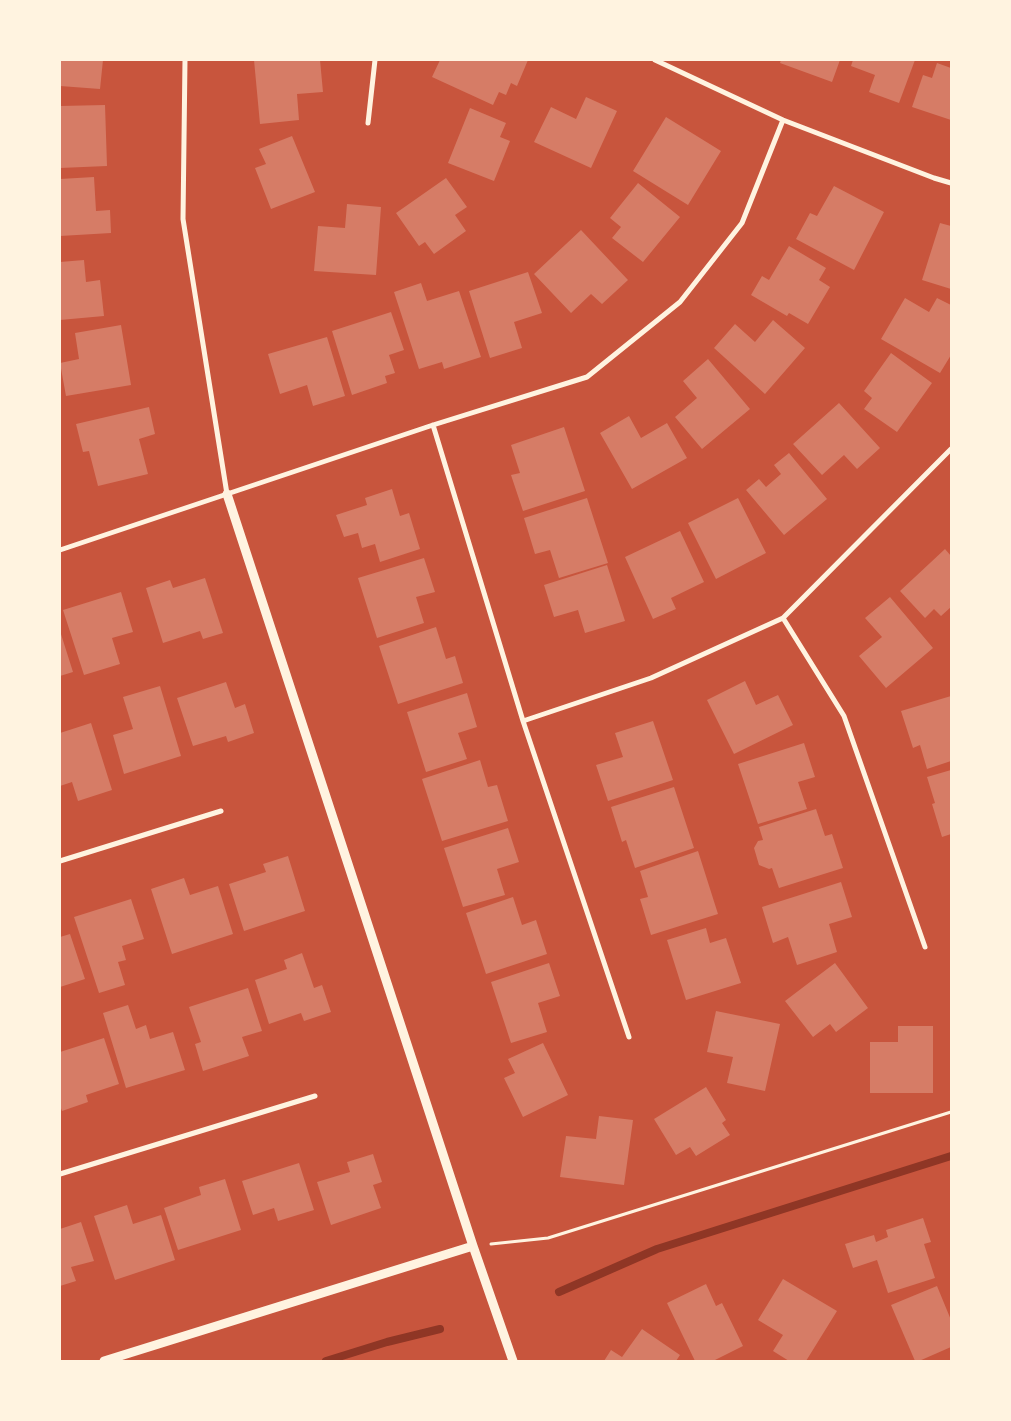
<!DOCTYPE html>
<style>
body{margin:0}
#map{position:relative;width:1011px;height:1421px;overflow:hidden;background:#c8553d;font-family:Merriweather,serif}
canvas{display:block}
.frame{position:absolute;inset:0;border:61px solid #fff3e0;pointer-events:none}
</style>
<div id="map">
<canvas width="1011" height="1421"></canvas>
<div class="frame"></div>
</div>
<script>
const context = document.querySelector('canvas').getContext('2d');
context.lineJoin = 'round';
function shape(rows) {
  const path = new Path2D();
  for (const r of rows) {
    path.moveTo(r[0], r[1]);
    for (let i = 2; i < r.length; i += 2) path.lineTo(r[i], r[i + 1]);
  }
  return path;
}
function trace(path, color, width, dash) {
  context.strokeStyle = color;
  context.lineWidth = width;
  context.lineCap = dash ? 'butt' : 'round';
  context.setLineDash(dash || []);
  context.stroke(path);
}
function fill(path, color) {
  context.fillStyle = color;
  context.fill(path, 'evenodd');
}
const stream = shape([
 [559,1292,657,1249,951,1156],
 [326,1361,387,1342,440,1329]
]);
const building = shape([
 [60,60,103,60,100,89,60,86],
 [254,60,320,60,323,92,297,94,299,120,260,124],
 [440,60,528,60,517,86,511,83,506,95,499,92,493,105,432,77],
 [781,60,840,60,832,82,780,63],
 [853,60,915,60,899,103,869,92,875,75,851,66],
 [937,63,951,68,951,120,912,107,923,75,932,78],
 [586,97,617,111,591,168,534,142,551,107,576,119],
 [105,105,107,166,60,168,60,106],
 [470,108,506,123,500,137,510,141,494,181,448,163],
 [666,117,721,151,688,205,633,171],
 [292,136,315,192,271,209,255,168,266,164,259,149],
 [94,177,96,211,110,210,111,233,60,236,60,179],
 [446,178,467,207,455,215,466,231,434,254,425,242,419,246,396,213],
 [638,183,680,217,643,262,612,238,621,227,610,218],
 [834,186,884,212,854,270,796,239,810,213,817,216],
 [347,204,381,207,376,275,314,271,318,226,345,228],
 [940,223,951,226,951,289,922,280],
 [581,230,628,280,602,304,591,294,571,313,534,274],
 [789,246,826,268,819,280,830,287,808,324,789,313,787,316,751,295,762,276,769,280],
 [84,260,86,282,100,280,104,316,60,320,60,262],
 [528,272,542,313,514,322,522,348,490,358,469,291],
 [421,283,427,301,459,291,481,357,444,369,442,362,419,369,394,292],
 [905,298,929,312,937,298,951,305,951,355,940,373,881,339],
 [391,312,404,350,389,355,395,373,385,376,387,383,352,395,332,331],
 [773,320,805,348,765,394,714,348,735,324,755,342],
 [121,325,131,385,66,396,60,363,79,359,75,333],
 [327,337,345,396,313,406,307,385,280,394,268,354],
 [891,353,932,383,897,432,864,409,872,398,864,391],
 [708,359,750,409,702,449,675,417,697,398,683,381],
 [839,403,880,448,857,469,844,455,822,475,793,444],
 [149,407,155,434,139,439,148,474,98,486,89,451,83,452,76,424],
 [629,416,641,438,667,423,687,458,632,489,600,433],
 [564,427,585,491,523,511,511,475,520,473,511,445],
 [789,453,827,499,784,535,746,490,759,479,766,487,781,474,774,465],
 [392,489,400,516,409,513,420,549,380,562,375,544,362,548,358,533,344,537,336,515,367,505,365,498],
 [587,498,608,563,559,578,550,550,535,554,524,518],
 [738,498,766,553,716,579,688,523],
 [680,531,704,582,671,598,676,609,653,619,625,557],
 [945,549,951,556,951,607,941,616,934,609,925,618,900,591],
 [424,558,435,592,416,597,424,623,377,638,358,578],
 [607,565,625,621,585,633,578,610,554,617,544,585],
 [205,578,223,633,203,639,200,631,163,643,146,588,170,580,173,588],
 [121,592,133,632,112,638,120,664,84,675,63,610],
 [890,597,933,648,886,688,859,656,882,637,865,618],
 [436,627,446,659,455,656,463,683,398,704,379,646],
 [60,631,73,672,60,676],
 [745,681,756,705,778,695,793,725,734,754,707,700],
 [226,682,235,708,245,704,254,733,228,742,226,736,193,746,177,698],
 [160,686,181,756,124,774,113,735,133,729,123,697],
 [467,693,477,727,458,733,467,759,426,772,407,712],
 [951,696,951,761,927,769,920,745,913,748,901,711],
 [653,721,673,780,608,801,596,765,623,757,615,733],
 [91,723,112,790,78,801,72,782,60,786,60,733],
 [804,743,815,777,798,782,807,809,758,824,738,764],
 [480,760,488,787,497,785,508,821,442,841,422,779],
 [951,770,951,834,942,837,932,804,935,803,927,777],
 [674,787,694,848,635,868,626,840,622,842,611,807],
 [816,809,825,836,832,834,843,868,779,888,772,868,769,869,759,865,754,848,758,841,763,840,759,827],
 [508,828,519,862,497,869,505,895,463,907,444,848],
 [698,851,718,914,651,935,640,899,648,897,640,871],
 [288,856,305,911,244,931,229,884,266,872,263,864],
 [184,878,190,895,218,886,233,934,172,954,151,889],
 [841,882,852,917,829,924,837,952,797,965,788,937,773,943,762,907],
 [513,897,522,925,536,920,547,954,486,974,466,913],
 [131,899,144,939,122,946,126,960,118,962,125,985,99,993,74,917],
 [706,928,710,943,726,938,741,983,686,1000,667,940],
 [70,934,85,979,60,987,60,937],
 [302,953,314,988,322,985,331,1012,304,1021,301,1013,269,1024,255,980,287,969,284,960],
 [549,963,560,996,538,1003,547,1032,511,1043,491,982],
 [835,963,868,1008,836,1032,830,1024,813,1037,785,1001],
 [248,988,262,1031,242,1037,249,1056,203,1071,195,1044,201,1042,189,1007],
 [128,1005,136,1029,146,1025,150,1039,173,1032,185,1070,126,1088,103,1013],
 [716,1011,780,1024,765,1091,727,1083,733,1057,707,1052],
 [898,1026,933,1026,933,1093,870,1093,870,1042,898,1042],
 [104,1038,119,1084,86,1095,88,1102,62,1111,60,1106,60,1052],
 [543,1043,568,1095,523,1117,504,1078,515,1073,508,1059],
 [706,1087,726,1120,722,1123,730,1135,696,1156,690,1147,676,1155,654,1119],
 [599,1116,633,1120,624,1185,560,1177,566,1136,596,1139],
 [373,1154,382,1182,373,1185,381,1208,331,1225,317,1182,350,1172,347,1162],
 [299,1163,314,1210,278,1221,274,1208,253,1215,242,1181],
 [225,1179,241,1230,178,1250,164,1208,201,1195,199,1187],
 [127,1205,133,1224,161,1215,175,1260,115,1280,94,1216],
 [923,1218,931,1242,924,1244,935,1278,888,1293,877,1260,853,1268,845,1244,874,1235,876,1242,888,1237,886,1230],
 [81,1222,94,1261,71,1267,76,1281,60,1286,60,1229],
 [783,1279,837,1311,806,1361,789,1361,773,1351,783,1335,758,1320],
 [706,1284,716,1306,722,1303,743,1346,713,1361,695,1361,667,1303],
 [937,1286,951,1320,951,1347,919,1361,915,1361,891,1305],
 [642,1329,680,1355,676,1361,604,1361,611,1350,622,1357]
]);
const path = shape([
 [491,1244,548,1238,951,1112]
]);
const minor = shape([
 [185,60,183,219,227,494],
 [655,60,783,120,934,178,951,183],
 [368,123,375,60],
 [433,425,523,721,629,1037],
 [60,550,433,425,587,377,680,302,742,223,783,120],
 [783,618,844,716,925,947],
 [523,721,651,678,783,618,951,449],
 [60,861,221,811],
 [60,1174,315,1096]
]);
const tertiary = shape([
 [227,494,473,1246,513,1361],
 [104,1361,473,1246]
]);
trace(stream, '#8f3625', 8);
fill(building, '#d67c66');
trace(path, '#fff3e0', 3);
trace(minor, '#fff3e0', 5);
trace(tertiary, '#fff3e0', 9);
</script>
